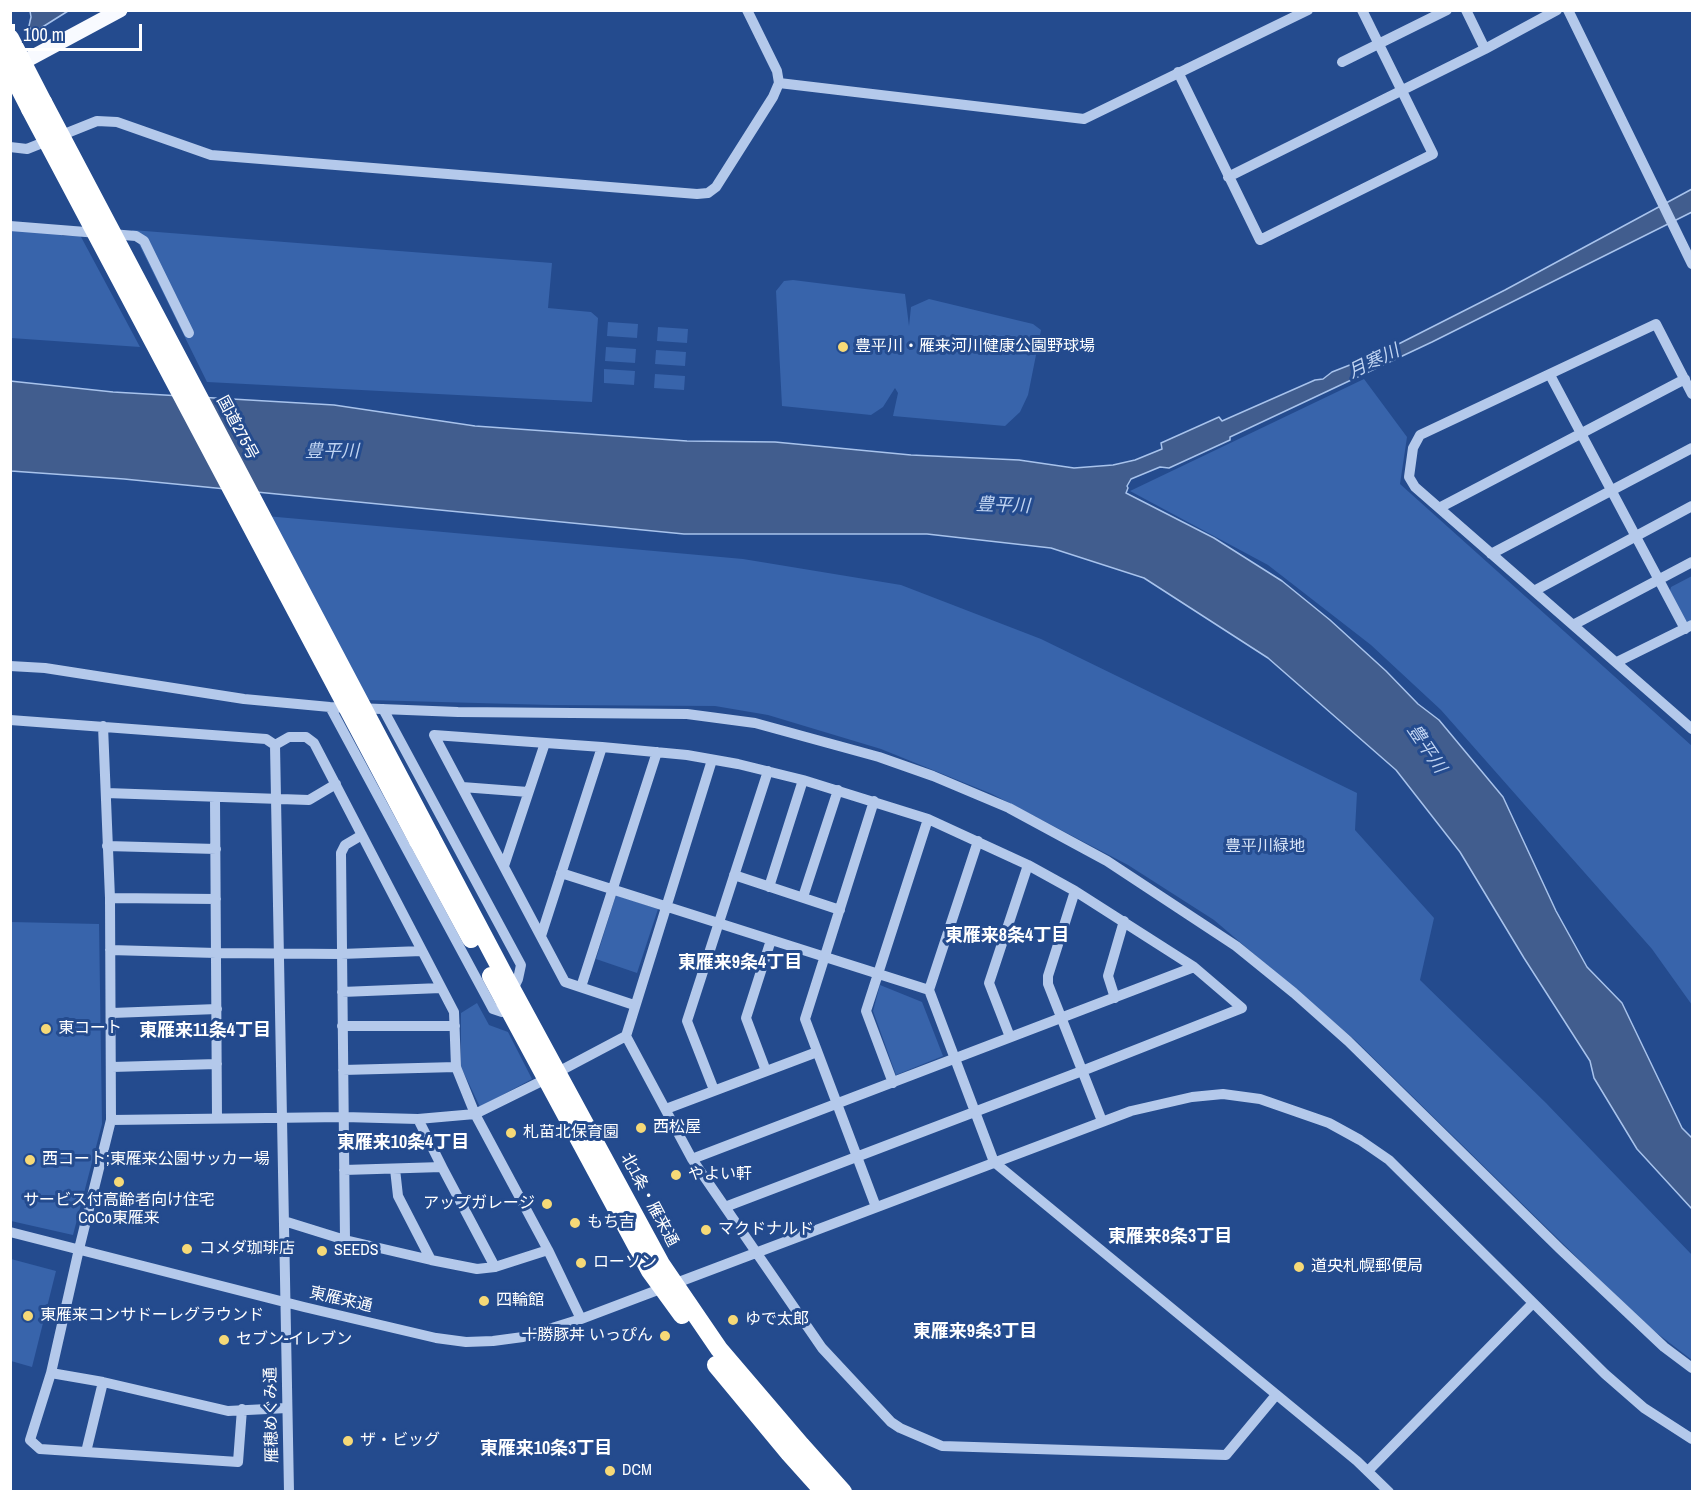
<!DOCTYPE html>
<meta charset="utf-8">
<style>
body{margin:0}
#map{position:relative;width:1703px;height:1502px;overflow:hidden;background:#244b8e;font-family:"Archivo Narrow",sans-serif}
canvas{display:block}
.frame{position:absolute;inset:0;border:12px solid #fff;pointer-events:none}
.scale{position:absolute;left:12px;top:24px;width:130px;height:27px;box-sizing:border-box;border:3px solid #fff;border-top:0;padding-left:8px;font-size:18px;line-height:21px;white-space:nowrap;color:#fff;-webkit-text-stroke:4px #244b8e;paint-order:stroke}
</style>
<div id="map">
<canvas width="1703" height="1502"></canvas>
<div class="frame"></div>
<div class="scale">100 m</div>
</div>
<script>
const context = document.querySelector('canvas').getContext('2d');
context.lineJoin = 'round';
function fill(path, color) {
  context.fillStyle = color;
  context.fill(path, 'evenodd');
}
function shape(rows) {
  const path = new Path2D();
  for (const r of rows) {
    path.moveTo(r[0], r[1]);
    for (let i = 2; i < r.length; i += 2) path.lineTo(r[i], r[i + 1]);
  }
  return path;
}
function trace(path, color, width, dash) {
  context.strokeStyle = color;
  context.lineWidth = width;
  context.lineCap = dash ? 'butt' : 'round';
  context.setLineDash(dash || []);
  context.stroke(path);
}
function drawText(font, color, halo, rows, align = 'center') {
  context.font = font + ' "Archivo Narrow","Noto Sans JP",sans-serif';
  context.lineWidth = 6;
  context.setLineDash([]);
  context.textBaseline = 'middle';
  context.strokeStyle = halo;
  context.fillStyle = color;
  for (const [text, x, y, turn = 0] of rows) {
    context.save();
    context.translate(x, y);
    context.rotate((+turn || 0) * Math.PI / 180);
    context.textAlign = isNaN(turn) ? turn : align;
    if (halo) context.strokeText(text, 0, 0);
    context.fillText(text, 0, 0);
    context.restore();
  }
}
const green = shape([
 [11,229,58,233,63,236,80,235,140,347,11,338],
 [132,230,552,263,548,308,591,312,598,318,592,402,207,382],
 [793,280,905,294,909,326,911,307,929,299,1033,324,1041,330,1028,395,1020,412,1005,426,893,416,898,393,895,388,883,407,871,415,782,406,776,291,784,281],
 [608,322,638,324,637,338,607,336],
 [658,327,688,329,687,343,657,341],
 [606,347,636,349,635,363,605,361],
 [656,350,686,352,685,366,655,364],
 [604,369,635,371,634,385,604,383],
 [655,374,685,376,684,390,654,388],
 [1364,379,1407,437,1400,484,1692,746,1692,1005,1652,949,1441,710,1371,645,1268,565,1130,491],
 [266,516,743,559,901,585,1041,639,1357,793,1355,830,1434,918,1420,980,1546,1103,1692,1255,1692,1360,1645,1324,1355,1040,1214,920,1128,865,992,794,881,749,768,715,715,706,551,705,367,700],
 [1692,576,1692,622,1686,623,1670,591,1671,587],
 [616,895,658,909,637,973,596,959],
 [11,922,99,924,102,1124,73,1235,11,1221],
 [880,985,922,1002,943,1056,896,1075,873,1011],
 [477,1003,489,1025,508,1032,532,1079,480,1107,461,1067,461,1013],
 [11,1259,56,1271,32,1367,11,1361]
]);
const water = shape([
 [30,11,68,11,33,33,29,26,31,17,30,11],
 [1692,189,1692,212,1432,342,1230,437,1230,440,1169,468,1160,467,1131,479,1127,486,1128,488,1126,493,1214,538,1282,581,1330,620,1386,671,1418,704,1439,720,1503,797,1556,911,1587,967,1622,1003,1682,1128,1692,1138,1692,1209,1637,1149,1594,1078,1590,1061,1524,958,1460,852,1396,770,1268,658,1144,578,1051,548,927,534,684,534,124,479,11,471,10,381,113,392,334,405,475,426,687,441,775,442,911,455,1019,460,1074,468,1113,465,1135,460,1162,449,1161,443,1219,417,1222,421,1315,380,1323,379,1332,372,1360,361,1365,361,1505,290,1692,189]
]);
const minor = shape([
 [1466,10,1485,49],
 [1568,10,1692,264],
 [1342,62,1447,10],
 [1178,72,1260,240,1433,154,1362,10],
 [779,83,1084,119,1308,10],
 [10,147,27,149,97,121,117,122,211,155,697,194,708,193,716,187,773,97,779,83,777,71,747,10],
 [1228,177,1485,49,1557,10],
 [10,226,136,236,144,241,189,333],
 [1550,375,1685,629],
 [1692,394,1656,324,1420,435,1413,448,1409,477,1415,487,1692,729],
 [1439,508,1685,379],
 [1491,554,1692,448],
 [1534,591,1692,506],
 [1573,625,1692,562],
 [1617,662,1692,625],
 [10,666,45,668,244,699,330,707,458,712,687,714,755,723,879,757,933,776,1009,808,1107,861,1236,946,1294,993,1348,1041,1560,1249,1664,1347,1692,1368],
 [330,707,487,998,493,1009,502,1012,518,979,521,965,383,709],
 [10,720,266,739,275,745,289,1492],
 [103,726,110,898,111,1120,79,1249,51,1373,103,1382,228,1411,287,1408],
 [275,745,289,737,306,737,314,743,454,1012,456,1067,475,1114,548,1250,581,1319],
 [712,760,626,1036,692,1159,822,1348,891,1422,900,1428,942,1446,1226,1455,1276,1395],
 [462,787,528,792],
 [106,793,309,800,336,784],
 [215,798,217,1118],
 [874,801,805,1019,876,1207],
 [978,841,929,990,994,1162,1357,1461,1389,1492],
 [107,846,216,849],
 [504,866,545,743],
 [561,873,929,990],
 [734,875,840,910],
 [769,887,803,780],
 [1075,891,1048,976,1048,984,1102,1121],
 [803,897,838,790],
 [110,898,216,899],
 [541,936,602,747],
 [110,950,216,953,341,954,422,951],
 [581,987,657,752],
 [342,992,441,988],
 [1115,998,1108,976,1124,921],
 [634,1005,565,982,434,735,602,747,687,755,738,764,803,780,928,819,1028,865,1075,891,1194,967,1242,1008,1082,1071,725,1207],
 [112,1013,217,1009],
 [342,1026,455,1026],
 [1010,1037,989,983,1028,865],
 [112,1067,217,1064],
 [343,1070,456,1067],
 [766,1071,746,1018,771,940],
 [558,1072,626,1036],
 [893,1083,866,1011,928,819],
 [714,1090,687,1021,768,771],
 [666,1109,817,1052],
 [418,1119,442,1167],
 [111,1120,344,1117,418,1119,475,1114,546,1079],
 [692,1159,1194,967],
 [395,1169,398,1196,431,1260],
 [344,1170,442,1167,495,1267],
 [284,1221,345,1240,431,1260,477,1269,495,1267,548,1250],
 [10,1232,304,1307,436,1338,466,1342,493,1341,523,1337,581,1319,1131,1111,1192,1097,1223,1094,1260,1099,1329,1123,1360,1140,1389,1160,1605,1374,1644,1408,1692,1439],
 [345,1240,341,853,345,845,362,835],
 [51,1373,30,1440,40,1449,238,1462,242,1409],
 [86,1452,103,1382],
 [1368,1471,1533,1303]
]);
const major = shape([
 [14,67,120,10]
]);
const highway = shape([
 [10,38,43,102],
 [10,70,30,109],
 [430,835,503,973,661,1264,719,1349,801,1445,843,1492],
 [418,841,471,939],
 [491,976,650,1271,682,1315],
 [716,1365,789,1453,824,1492]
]);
const highwayBridge = shape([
 [43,102,430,835],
 [30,109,418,841]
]);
const markers = [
 [843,347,6,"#f6d977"],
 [46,1029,6,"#f6d977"],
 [641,1128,6,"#f6d977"],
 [511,1133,6,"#f6d977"],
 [30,1160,6,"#f6d977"],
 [676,1175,6,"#f6d977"],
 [119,1182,6,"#f6d977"],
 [547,1204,6,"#f6d977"],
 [575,1223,6,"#f6d977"],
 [706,1230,6,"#f6d977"],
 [187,1249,6,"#f6d977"],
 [322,1251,6,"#f6d977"],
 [581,1263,6,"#f6d977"],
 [1299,1267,6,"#f6d977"],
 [484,1301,6,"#f6d977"],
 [28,1316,6,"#f6d977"],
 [733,1320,6,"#f6d977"],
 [665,1336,6,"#f6d977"],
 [224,1340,6,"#f6d977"],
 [348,1441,6,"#f6d977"],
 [610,1471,6,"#f6d977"]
];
const poiNames = [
 ["豊平川・雁来河川健康公園野球場",855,347],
 ["東コート",58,1029],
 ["西松屋",653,1128],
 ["札苗北保育園",523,1133],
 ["西コート;東雁来公園サッカー場",42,1160],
 ["やよい軒",688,1175],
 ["サービス付高齢者向け住宅",119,1201,"center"],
 ["CoCo東雁来",119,1219,"center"],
 ["アップガレージ",535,1204,"right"],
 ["もち吉",587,1223],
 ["マクドナルド",718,1230],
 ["コメダ珈琲店",199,1249],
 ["SEEDS",334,1251],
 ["ローソン",593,1263],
 ["道央札幌郵便局",1311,1267],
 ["四輪館",496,1301],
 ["東雁来コンサドーレグラウンド",40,1316],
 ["ゆで太郎",745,1320],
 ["十勝豚丼 いっぴん",653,1336,"right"],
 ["セブン-イレブン",236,1340],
 ["ザ・ビッグ",360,1441],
 ["DCM",622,1471]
];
const streetNames = [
 ["国道275号",237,428,62],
 ["北1条・雁来通",649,1200,62],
 ["東雁来通",341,1300,13],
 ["雁穂めぐみ通",272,1415,-91]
];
const parkNames = [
 ["豊平川緑地",1265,847]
];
const waterNames = [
 ["月寒川",1374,362,-26],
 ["豊平川",332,452],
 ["豊平川",1003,506,2],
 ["豊平川",1426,749,56]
];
const neighbourhoodNames = [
 ["東雁来8条4丁目",1007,936],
 ["東雁来9条4丁目",740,963],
 ["東雁来11条4丁目",205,1031],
 ["東雁来10条4丁目",403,1143],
 ["東雁来8条3丁目",1170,1237],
 ["東雁来9条3丁目",975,1332],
 ["東雁来10条3丁目",546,1449]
];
fill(green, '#3864ab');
fill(water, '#415d8e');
trace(water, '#a8c3ec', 1.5);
trace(minor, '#b4c9eb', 10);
trace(major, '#f8faff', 15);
trace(highway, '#fff', 18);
trace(highwayBridge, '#fff', 18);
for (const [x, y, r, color] of markers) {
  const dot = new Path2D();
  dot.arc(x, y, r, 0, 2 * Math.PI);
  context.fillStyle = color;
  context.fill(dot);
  trace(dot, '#244b8e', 2);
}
drawText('16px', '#fff', '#244b8e', poiNames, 'left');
drawText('16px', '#fff', '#244b8e', streetNames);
drawText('16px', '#d9e5f8', '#244b8e', parkNames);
drawText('italic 18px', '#c0d4f2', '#244b8e', waterNames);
drawText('bold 18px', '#fff', '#244b8e', neighbourhoodNames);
</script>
